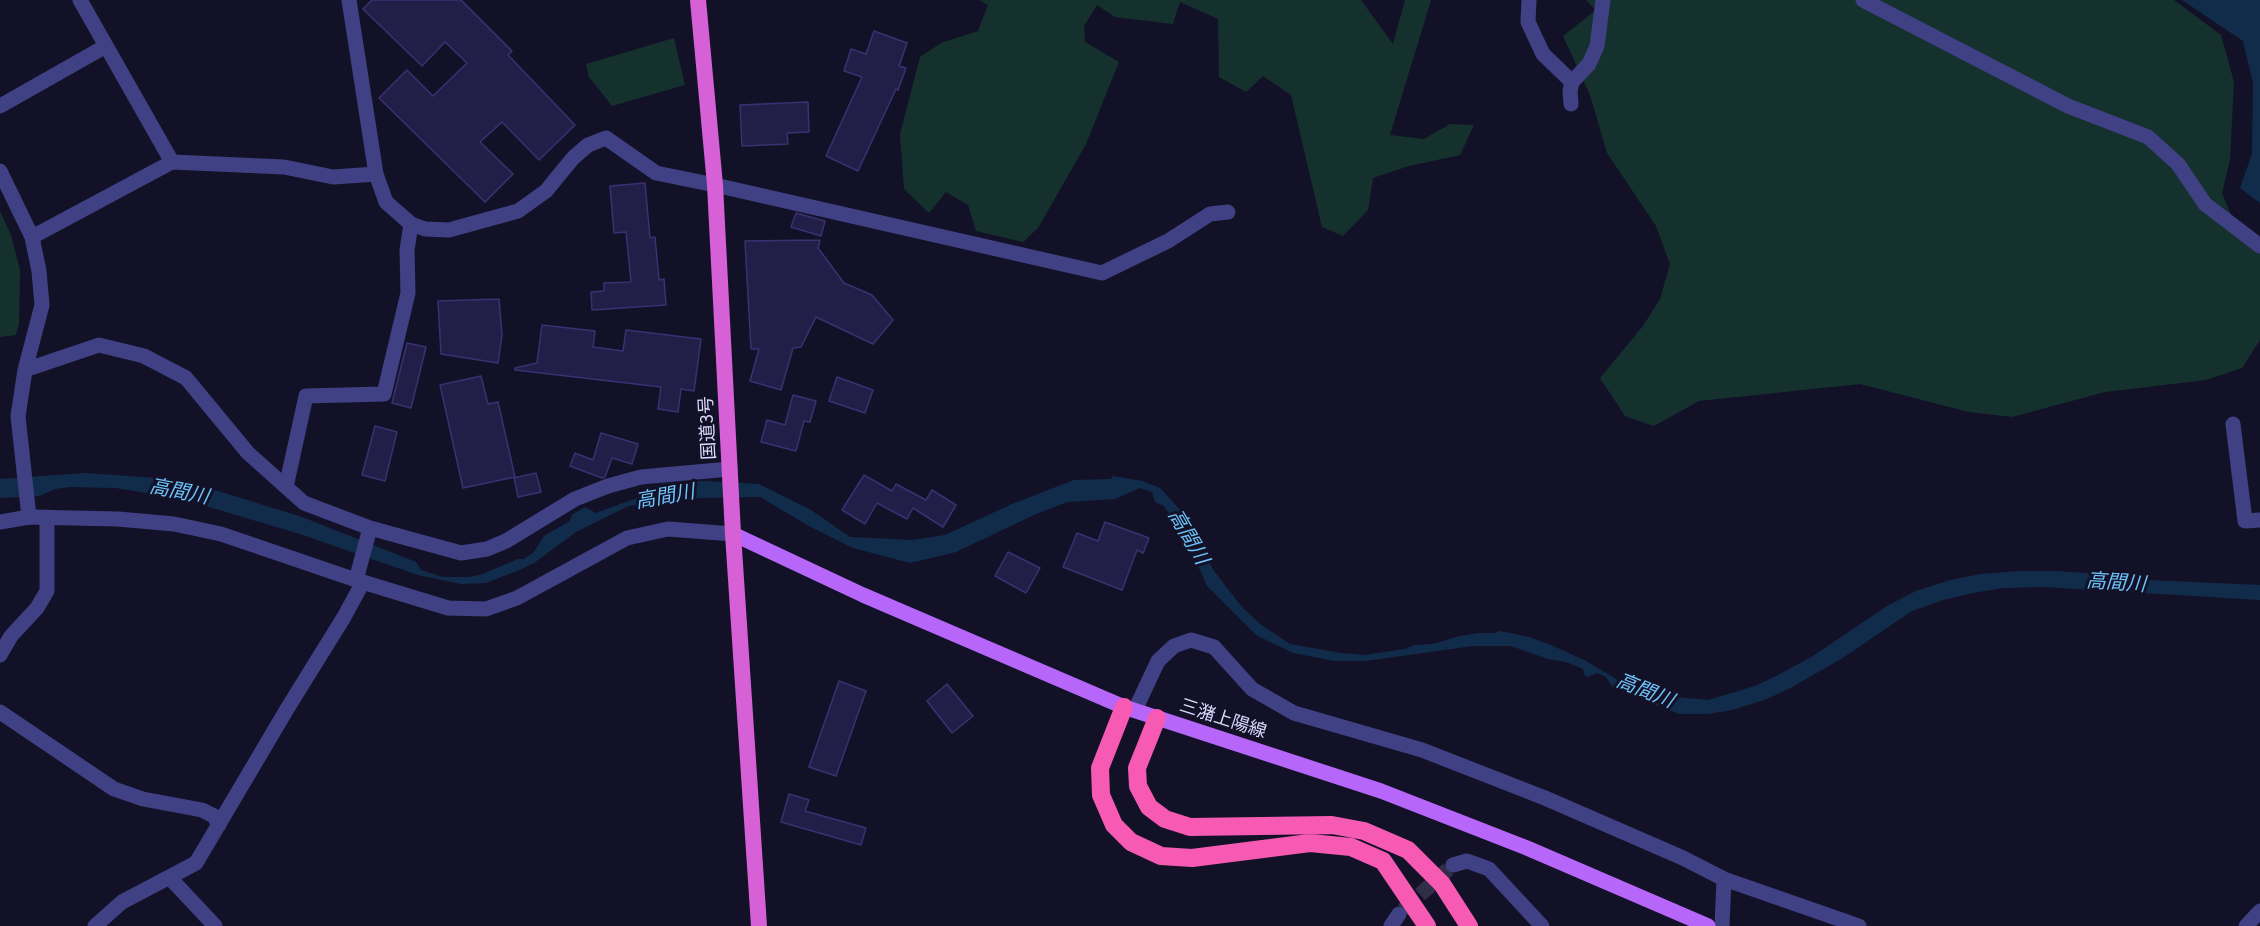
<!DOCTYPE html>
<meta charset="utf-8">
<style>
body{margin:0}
canvas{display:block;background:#131127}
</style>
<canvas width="2260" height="926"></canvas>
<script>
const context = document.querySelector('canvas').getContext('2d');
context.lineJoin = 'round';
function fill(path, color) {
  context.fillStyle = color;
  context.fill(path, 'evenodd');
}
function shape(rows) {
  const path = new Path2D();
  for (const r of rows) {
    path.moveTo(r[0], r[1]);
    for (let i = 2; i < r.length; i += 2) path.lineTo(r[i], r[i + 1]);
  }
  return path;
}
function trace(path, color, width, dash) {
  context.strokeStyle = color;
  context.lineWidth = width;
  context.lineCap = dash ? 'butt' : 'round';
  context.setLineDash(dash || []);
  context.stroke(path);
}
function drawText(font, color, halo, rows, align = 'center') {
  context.font = font + ' Figtree,"Noto Sans JP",sans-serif';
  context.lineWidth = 6;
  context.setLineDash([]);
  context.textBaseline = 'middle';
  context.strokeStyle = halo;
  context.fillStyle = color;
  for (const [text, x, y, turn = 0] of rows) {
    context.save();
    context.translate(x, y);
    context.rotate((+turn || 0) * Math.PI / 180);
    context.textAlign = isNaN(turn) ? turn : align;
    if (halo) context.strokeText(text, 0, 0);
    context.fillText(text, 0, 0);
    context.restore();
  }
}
const green = shape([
 [979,0,1361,0,1393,44,1405,0,1431,0,1390,135,1424,139,1450,124,1474,125,1460,155,1409,166,1373,178,1368,210,1343,236,1322,227,1291,95,1263,76,1246,92,1219,77,1218,19,1180,2,1173,24,1115,17,1097,5,1084,26,1085,42,1119,62,1086,144,1038,228,1023,242,976,231,968,205,946,192,929,213,904,189,900,134,920,57,941,43,978,31,988,5],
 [1586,0,2174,0,2221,35,2234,82,2230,160,2222,193,2237,230,2260,240,2260,340,2242,368,2206,380,2105,392,2012,417,1969,412,1860,384,1699,401,1654,426,1625,416,1600,378,1643,326,1660,299,1670,264,1656,226,1607,153,1590,95,1563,36,1596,10],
 [674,38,685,85,612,106,589,77,586,64],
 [0,211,11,235,20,270,19,324,16,335,0,337]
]);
const water = shape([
 [2182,0,2260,0,2260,203,2240,188,2252,154,2253,83,2243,41],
 [85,473,156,478,218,491,302,517,416,562,421,570,442,577,468,577,480,575,518,559,524,559,534,552,544,536,570,521,572,515,585,507,596,513,656,491,663,483,704,481,759,484,811,510,850,537,912,540,945,535,1012,504,1074,480,1111,479,1113,476,1142,481,1160,488,1184,514,1214,571,1241,606,1260,624,1290,644,1341,653,1364,655,1405,649,1414,645,1433,644,1460,636,1479,633,1496,633,1500,631,1529,637,1551,645,1586,661,1618,680,1654,695,1708,700,1755,686,1778,675,1813,656,1887,606,1916,591,1950,580,1981,574,2020,571,2055,571,2103,574,2105,578,2260,585,2260,600,2045,587,2004,588,1973,593,1943,600,1912,611,1841,659,1792,687,1767,699,1732,710,1708,714,1679,714,1613,688,1606,677,1602,675,1597,673,1588,677,1585,676,1583,669,1566,662,1548,659,1511,646,1473,646,1365,661,1335,661,1293,653,1256,635,1207,586,1200,570,1185,545,1180,525,1171,517,1164,506,1155,502,1152,492,1140,488,1115,499,1067,502,1034,515,956,552,910,563,853,548,809,526,760,497,700,498,687,500,672,498,628,506,576,532,534,563,519,570,486,583,461,584,418,575,300,534,182,499,116,488,70,487,55,489,39,496,0,498,0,479]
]);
const building = shape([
 [372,0,461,0,512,51,508,55,575,125,539,160,502,122,480,142,513,174,485,202,379,98,407,70,433,96,467,63,445,42,422,66,363,9,372,0],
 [874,31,907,43,899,66,906,68,898,90,896,89,858,171,826,156,862,77,844,71,851,49,866,54,874,31],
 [808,102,809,132,787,133,788,144,742,146,740,105,808,102],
 [645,183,650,238,655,237,659,280,664,279,666,305,592,310,591,292,604,291,604,283,631,282,626,232,614,233,610,186,645,183],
 [796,213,825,221,821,236,791,227,796,213],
 [820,240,818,248,844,283,872,295,893,320,873,344,816,317,801,347,793,348,781,390,750,381,759,349,751,349,745,241,820,240],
 [499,299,502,335,498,363,441,354,438,301,499,299],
 [542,325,595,331,593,347,623,351,626,330,701,339,694,391,681,389,678,412,658,409,661,387,515,370,515,368,537,363,542,325],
 [407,343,426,347,411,408,392,403,407,343],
 [481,376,488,404,498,402,515,477,463,488,440,385,481,376],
 [837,377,873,390,865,413,829,401,837,377],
 [793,395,816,401,810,422,804,421,796,451,761,442,767,420,785,425,793,395],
 [375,426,397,432,385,481,362,475,375,426],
 [601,433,638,444,632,464,612,458,605,477,602,478,570,466,575,453,593,460,601,433],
 [536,473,541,492,518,497,514,478,536,473],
 [864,475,892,491,896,484,926,500,932,490,956,505,943,527,913,508,907,519,877,503,865,524,842,510,864,475],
 [1105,522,1149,538,1143,553,1137,550,1122,590,1063,567,1077,533,1098,541,1105,522],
 [1008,552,1040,568,1026,593,995,576,1008,552],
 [839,681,866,691,836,776,809,767,839,681],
 [947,684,973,716,952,733,927,701,947,684],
 [789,794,809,800,805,811,866,828,861,845,781,822,789,794]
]);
const minorTunnel = shape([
 [1403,910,1453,865]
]);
const minor = shape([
 [80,0,172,162],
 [349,0,376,174,386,202,411,224,425,229,449,230,518,211,546,191,573,158,588,145,606,138,656,173,715,185,1102,273,1168,241,1210,214,1228,212],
 [1529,0,1528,22,1543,54,1572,82],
 [1863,0,2068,106,2148,137,2178,164,2205,204,2260,246],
 [1571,104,1570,91,1572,82,1589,64,1597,46,1603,0],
 [0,106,106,46],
 [0,171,32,237,39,271,42,305,25,370,18,416,29,517],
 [32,237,172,162,284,167,333,177,376,174],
 [25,370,99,345,144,356,186,378,248,453,304,503,370,528,461,553,487,549,506,541,575,499,608,486,641,477,730,469],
 [2233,424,2245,521,2260,520],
 [286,487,306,396,384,394,408,293,407,250,411,224],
 [356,580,370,528],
 [0,655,11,636,37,608,47,591,47,517],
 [1135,710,1158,661,1174,646,1191,640,1214,647,1252,689,1294,713,1422,750,1545,798,1683,858,1724,879,1859,926],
 [0,712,114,789,143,799,202,810,214,816,219,825],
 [1453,865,1467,861,1489,869,1542,926],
 [170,878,215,926],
 [95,926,122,902,196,863,287,709,344,617,363,582],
 [1391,926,1399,914],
 [1722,926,1724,879],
 [2246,926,2260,911]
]);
const tertiary = shape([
 [0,522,29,517,118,519,174,524,221,534,356,580,448,608,486,609,517,598,627,538,668,529,733,534]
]);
const primary = shape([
 [733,534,863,595,1124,707,1381,791,1527,848,1708,926]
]);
const trunk = shape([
 [698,0,715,185,733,534,759,926]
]);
const motorway = shape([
 [1124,707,1100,768,1101,795,1114,825,1131,842,1161,856,1192,858,1310,843,1351,847,1383,861,1427,926],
 [1157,718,1137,768,1138,786,1149,807,1165,819,1190,827,1332,825,1364,831,1408,850,1442,884,1469,926]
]);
const streetNames = [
 ["国道3号",708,428,-93],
 ["三潴上陽線",1223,719,18]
];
const waterNames = [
 ["高間川",179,492,11],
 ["高間川",665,497,-10],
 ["高間川",1188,537,60],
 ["高間川",2116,583,4],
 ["高間川",1645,691,22]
];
fill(green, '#14312e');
fill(water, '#112c4b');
fill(building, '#231e47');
trace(building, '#393172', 1.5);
trace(minorTunnel, '#312f47', 15, [15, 8]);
trace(minor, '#3f4184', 15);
trace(tertiary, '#3f4184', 15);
trace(primary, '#b666f8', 15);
trace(trunk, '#d660d5', 16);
trace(motorway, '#f75ab2', 18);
drawText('18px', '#dbd9fd', '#131127', streetNames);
drawText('italic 20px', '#6dc2f8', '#131127', waterNames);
</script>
